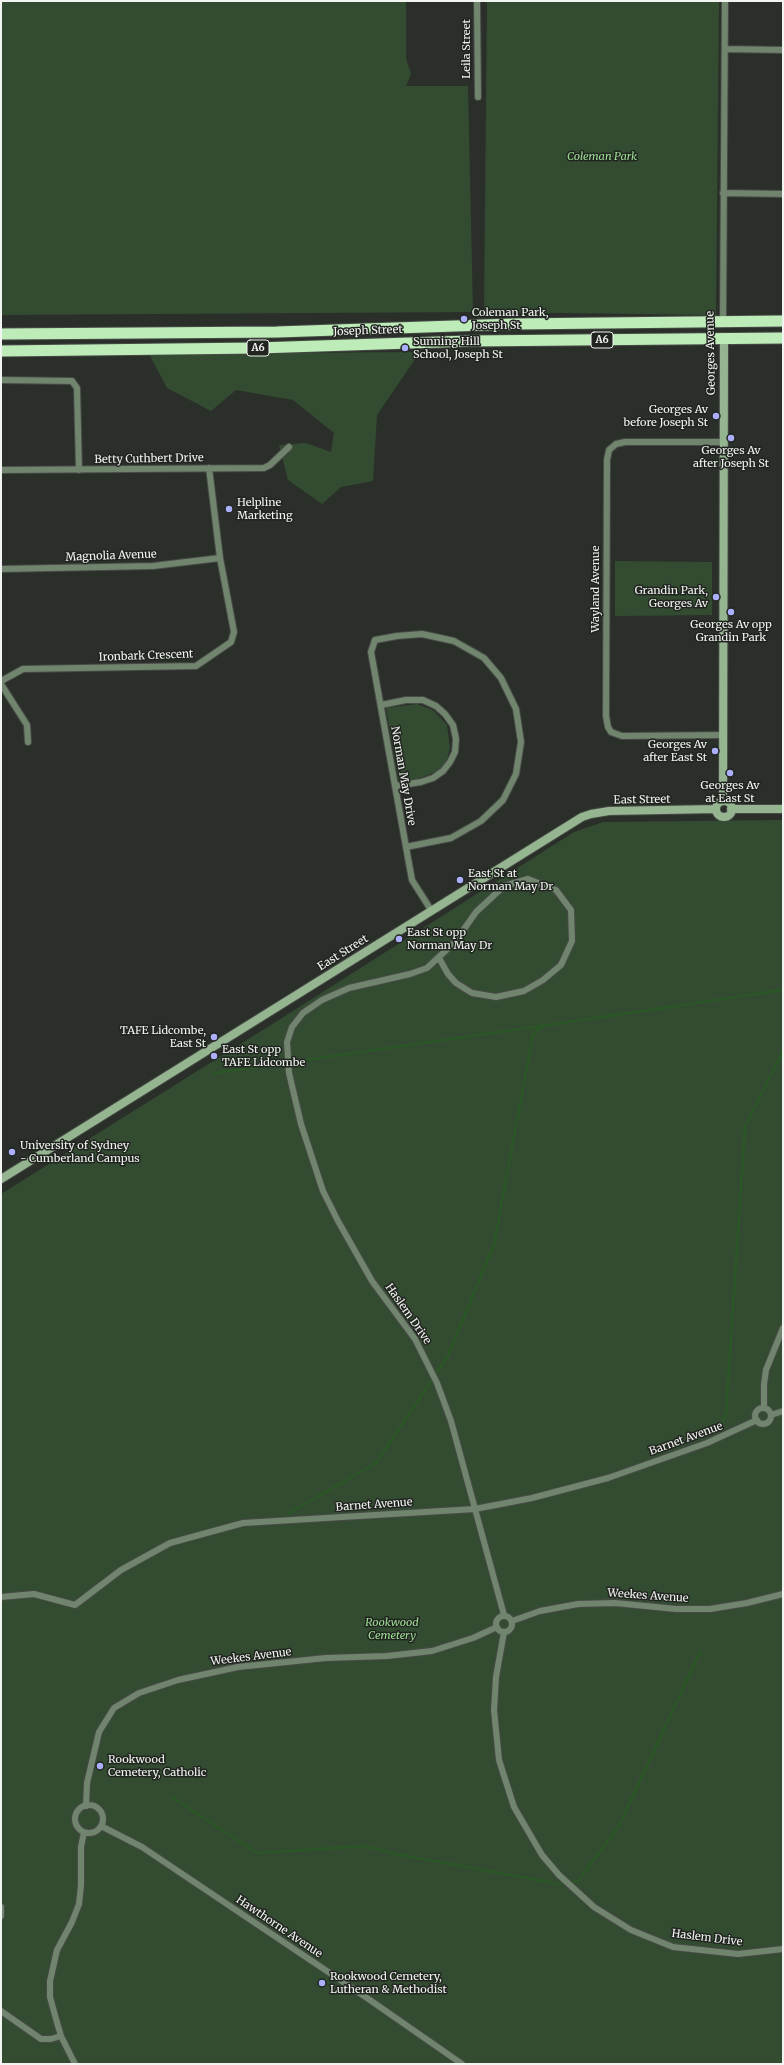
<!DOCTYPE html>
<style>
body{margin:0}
#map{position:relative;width:784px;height:2065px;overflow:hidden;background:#2b2f2a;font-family:Merriweather,serif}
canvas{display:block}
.frame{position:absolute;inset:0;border:2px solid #f1f4f0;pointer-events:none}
</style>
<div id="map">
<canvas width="784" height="2065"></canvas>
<div class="frame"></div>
</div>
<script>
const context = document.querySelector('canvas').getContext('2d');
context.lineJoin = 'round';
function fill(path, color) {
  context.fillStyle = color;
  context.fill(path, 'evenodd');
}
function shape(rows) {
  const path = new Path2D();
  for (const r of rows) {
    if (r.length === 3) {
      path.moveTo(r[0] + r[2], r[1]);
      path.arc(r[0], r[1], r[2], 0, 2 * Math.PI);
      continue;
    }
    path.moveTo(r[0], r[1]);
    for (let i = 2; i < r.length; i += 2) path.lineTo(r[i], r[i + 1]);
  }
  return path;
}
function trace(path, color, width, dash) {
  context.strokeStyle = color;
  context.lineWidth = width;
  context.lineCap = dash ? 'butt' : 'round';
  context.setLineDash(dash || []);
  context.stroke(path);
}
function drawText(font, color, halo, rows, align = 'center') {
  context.font = font + ' Merriweather,serif';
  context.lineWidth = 3;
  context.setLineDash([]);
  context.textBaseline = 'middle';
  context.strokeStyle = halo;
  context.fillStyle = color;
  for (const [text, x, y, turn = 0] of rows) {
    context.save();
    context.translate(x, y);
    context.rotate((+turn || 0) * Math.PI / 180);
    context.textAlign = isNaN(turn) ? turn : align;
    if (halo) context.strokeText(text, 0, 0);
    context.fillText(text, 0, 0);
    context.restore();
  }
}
const green = shape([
 [1,1,406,1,406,58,411,74,406,86,468,86,473,312,1,315],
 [487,1,719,1,716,315,484,312],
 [420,352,377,415,373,481,341,487,322,504,288,480,279,445,306,443,331,452,334,433,293,400,236,390,211,411,167,388,149,354],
 [615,561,712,562,712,615,615,616],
 [417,704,433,710,447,725,450,748,446,763,438,771,415,780,399,782,386,708],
 [783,820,783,2064,1,2064,1,1194,282,1018,574,832,603,822]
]);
const stream = shape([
 [215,1073,541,1026],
 [723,1422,726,1412,745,1127,783,1051],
 [289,1513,376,1463,448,1356,494,1244,533,1035,542,1026,783,990],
 [172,1797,257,1853,365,1846,396,1854,559,1884,578,1881,619,1826,700,1652]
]);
const minor = shape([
 [477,1,478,97],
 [725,49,783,50],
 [723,193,783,194],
 [723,322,725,1],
 [1,380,72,381,77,388,79,470],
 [1,470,264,468,270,465,289,447],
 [1,569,153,566,220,558],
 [1,681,23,669,196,666,231,642,234,632,220,558,209,468],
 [1,684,27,725,28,742],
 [381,705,406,700,423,700,436,706,445,714,453,725,456,739,455,752,450,762,443,771,433,778,421,782,395,786],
 [724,735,622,736,611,732,608,727,606,716,607,460,609,450,616,444,625,442,724,442],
 [406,847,451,838,481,821,503,800,516,774,521,742,516,709,501,678,484,658,454,641,422,634,397,636,375,640,371,652,406,847,412,880,431,910],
 [439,958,448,974,456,983,472,993,496,997,524,991,543,980,561,965,572,941,571,910,556,890,528,879,504,886,476,912,455,942,427,968,410,974,349,988,322,1000,303,1013,292,1027,287,1042,289,1073,301,1124,323,1191,338,1221,372,1281,415,1339,437,1383,451,1421,504,1615],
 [764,1408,764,1384,766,1370,783,1328],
 [763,1416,8],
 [771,1415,783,1411],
 [1,1597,34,1594,75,1605,121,1570,170,1543,243,1523,475,1509,532,1498,608,1478,707,1443,757,1420],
 [504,1624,8],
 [512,1621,540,1611,578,1604,615,1603,676,1609,710,1609,747,1603,783,1594],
 [504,1632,496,1677,494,1710,499,1760,514,1807,542,1855,559,1875,594,1907,631,1930,673,1947,738,1954,783,1949],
 [89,1819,14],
 [86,1806,87,1783,99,1732,114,1708,139,1693,178,1680,238,1667,326,1658,387,1656,432,1651,473,1638,497,1627],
 [101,1826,142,1847,367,1998,462,2064],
 [1,1907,1,1916],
 [1,2011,41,2039,51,2039,61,2036],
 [75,2064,61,2036,56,2019,50,1997,50,1981,57,1950,72,1922,79,1904,81,1885,81,1847,84,1832]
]);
const secondary = shape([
 [723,801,724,339],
 [724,809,8],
 [731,809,783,809],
 [1,1179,582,817,591,814,609,811,716,809]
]);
const trunk = shape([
 [1,334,277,332,514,324,783,321],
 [1,351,258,348,470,341,783,338]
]);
const markers = [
 [464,319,4,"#acaffb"],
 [405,348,4,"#acaffb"],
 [716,416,4,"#acaffb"],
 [731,438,4,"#acaffb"],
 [229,509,4,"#acaffb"],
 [716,597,4,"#acaffb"],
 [731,612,4,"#acaffb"],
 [715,751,4,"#acaffb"],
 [730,773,4,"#acaffb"],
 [460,880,4,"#acaffb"],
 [399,939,4,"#acaffb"],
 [214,1037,4,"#acaffb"],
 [214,1056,4,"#acaffb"],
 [12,1152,4,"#acaffb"],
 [100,1766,4,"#acaffb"],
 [322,1983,4,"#acaffb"]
];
const shields = [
 [602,340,22],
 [258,348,22]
];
const shieldNames = [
 ["A6",602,340],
 ["A6",258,348]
];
const streetNames = [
 ["Leila Street",467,49,-90],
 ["Joseph Street",368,331,-2],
 ["Georges Avenue",711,353,-91],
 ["Betty Cuthbert Drive",149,459,-1],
 ["Magnolia Avenue",111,556,-2],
 ["Wayland Avenue",596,589,-90],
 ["Ironbark Crescent",146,656,-2],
 ["Norman May Drive",403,776,80],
 ["East Street",642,800,-1],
 ["East Street",343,953,-32],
 ["Haslem Drive",408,1314,55],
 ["Barnet Avenue",686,1439,-20],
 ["Barnet Avenue",374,1505,-4],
 ["Weekes Avenue",648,1596,4],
 ["Weekes Avenue",251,1657,-7],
 ["Hawthorne Avenue",279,1927,34],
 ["Haslem Drive",707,1938,7]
];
const parkNames = [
 ["Coleman Park",602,157],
 ["Rookwood",392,1623],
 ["Cemetery",392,1636]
];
const poiNames = [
 ["Coleman Park,",472,313],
 ["Joseph St",472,326],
 ["Sunning Hill",413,342],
 ["School, Joseph St",413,355],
 ["Georges Av",708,410,"right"],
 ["before Joseph St",708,423,"right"],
 ["Georges Av",731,451,"center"],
 ["after Joseph St",731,464,"center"],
 ["Helpline",237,503],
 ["Marketing",237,516],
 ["Grandin Park,",708,591,"right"],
 ["Georges Av",708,604,"right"],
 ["Georges Av opp",731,625,"center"],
 ["Grandin Park",731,638,"center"],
 ["Georges Av",707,745,"right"],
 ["after East St",707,758,"right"],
 ["Georges Av",730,786,"center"],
 ["at East St",730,799,"center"],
 ["East St at",468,874],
 ["Norman May Dr",468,887],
 ["East St opp",407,933],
 ["Norman May Dr",407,946],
 ["TAFE Lidcombe,",206,1031,"right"],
 ["East St",206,1044,"right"],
 ["East St opp",222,1050],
 ["TAFE Lidcombe",222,1063],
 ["University of Sydney",20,1146],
 ["- Cumberland Campus",20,1159],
 ["Rookwood",108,1760],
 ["Cemetery, Catholic",108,1773],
 ["Rookwood Cemetery,",330,1977],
 ["Lutheran & Methodist",330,1990]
];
fill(green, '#334c31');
trace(stream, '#2b5727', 2.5);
trace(minor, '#474b46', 8);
trace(secondary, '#474b46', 10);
trace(trunk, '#474b46', 13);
trace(minor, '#70846e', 6);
trace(secondary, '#95b591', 8);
trace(trunk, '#beecb9', 11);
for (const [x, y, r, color] of markers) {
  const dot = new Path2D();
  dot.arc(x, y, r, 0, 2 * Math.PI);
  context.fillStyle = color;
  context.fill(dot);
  trace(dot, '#212520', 1.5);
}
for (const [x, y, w] of shields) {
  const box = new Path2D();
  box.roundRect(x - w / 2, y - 8, w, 16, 3);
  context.fillStyle = '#212520';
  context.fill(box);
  trace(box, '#f1f4f0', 1);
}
drawText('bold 10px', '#f1f4f0', null, shieldNames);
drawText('11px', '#f1f4f0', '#212520', streetNames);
drawText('italic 11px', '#9fe097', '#212520', parkNames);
drawText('11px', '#f1f4f0', '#212520', poiNames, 'left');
</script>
